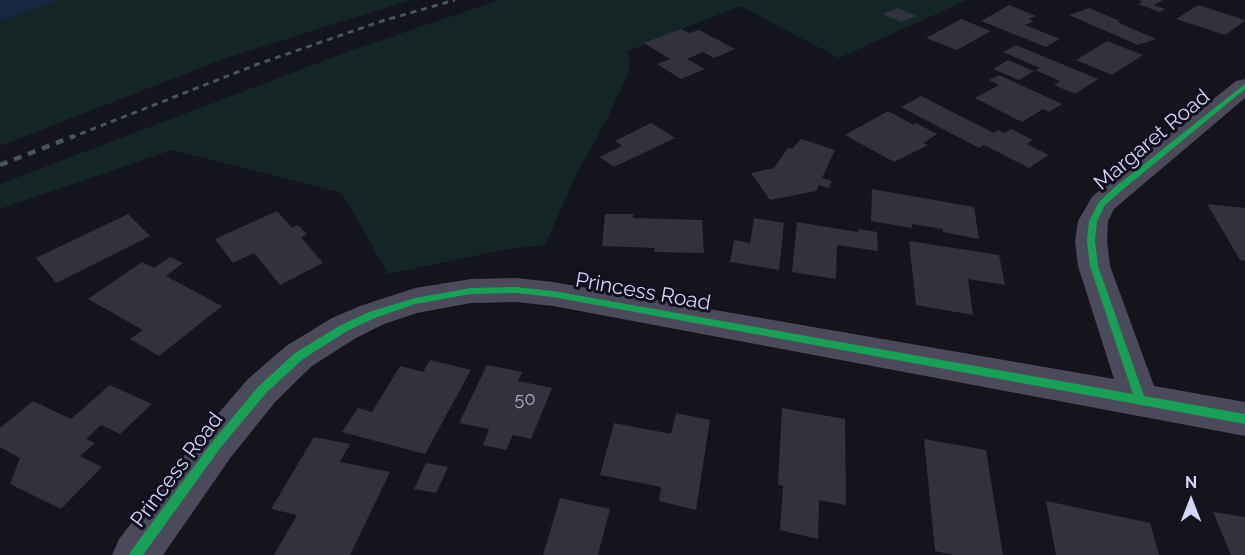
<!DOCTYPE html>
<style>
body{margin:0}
#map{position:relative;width:1245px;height:555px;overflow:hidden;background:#14141c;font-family:Raleway,sans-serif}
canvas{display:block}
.north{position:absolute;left:1161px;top:471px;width:60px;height:60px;-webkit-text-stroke:4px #11101f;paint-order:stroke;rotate:0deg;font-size:16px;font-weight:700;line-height:24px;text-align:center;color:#d6d3f9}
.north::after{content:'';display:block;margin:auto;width:21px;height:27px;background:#d6d3f9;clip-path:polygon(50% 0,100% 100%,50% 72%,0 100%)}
</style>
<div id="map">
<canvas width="1245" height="555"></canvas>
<div class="north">N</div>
</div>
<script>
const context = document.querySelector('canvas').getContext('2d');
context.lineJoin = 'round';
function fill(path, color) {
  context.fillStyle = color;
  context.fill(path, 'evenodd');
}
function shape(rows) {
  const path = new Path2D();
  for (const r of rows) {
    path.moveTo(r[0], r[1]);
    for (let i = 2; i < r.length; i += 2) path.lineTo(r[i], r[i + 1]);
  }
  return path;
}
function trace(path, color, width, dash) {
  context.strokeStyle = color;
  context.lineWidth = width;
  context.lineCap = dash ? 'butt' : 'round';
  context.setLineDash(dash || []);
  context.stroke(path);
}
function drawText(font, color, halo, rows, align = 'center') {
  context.font = font + ' Raleway,sans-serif';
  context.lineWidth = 6;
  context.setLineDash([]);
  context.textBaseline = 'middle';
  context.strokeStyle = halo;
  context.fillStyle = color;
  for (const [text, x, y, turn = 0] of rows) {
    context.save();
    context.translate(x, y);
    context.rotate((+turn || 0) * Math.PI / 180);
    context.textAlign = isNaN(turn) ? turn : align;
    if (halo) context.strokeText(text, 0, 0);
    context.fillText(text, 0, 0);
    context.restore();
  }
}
const green = shape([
 [59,0,411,0,226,58,0,146,0,22],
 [500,0,967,0,839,58,740,6,628,51,630,69,608,117,574,179,545,245,503,250,388,274,342,193,172,150,0,209,0,184,352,50]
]);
const water = shape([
 [0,0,59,0,0,22]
]);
const building = shape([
 [1139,0,1164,0,1154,5,1165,9,1160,12,1138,4,1143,2],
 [1009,5,1036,16,1029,19,1034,21,1025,25,1060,39,1046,47,981,21],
 [1198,5,1245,20,1245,21,1225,35,1176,19],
 [898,8,916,16,901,22,883,14],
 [1089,8,1120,21,1117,22,1156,39,1138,45,1069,15],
 [961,19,991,31,957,50,926,38],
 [681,29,689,33,699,30,735,49,714,58,703,52,687,59,705,69,681,79,657,64,670,59,644,43],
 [1107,41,1143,55,1112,75,1076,60],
 [1016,45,1098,79,1075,94,1054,85,1060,81,1035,70,1040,68,1003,52],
 [1008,60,1034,71,1019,80,993,69],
 [999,75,1062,104,1049,112,1043,109,1022,122,975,98,999,85,989,80],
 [921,96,994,133,998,130,1005,133,1011,129,1033,140,1027,144,1049,155,1029,168,984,145,979,148,901,107],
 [888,111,914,125,916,123,937,134,923,143,928,145,894,162,845,135],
 [651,123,675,138,614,167,600,157,622,146,615,141],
 [801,139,835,150,822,178,832,181,829,188,819,185,816,191,770,200,751,173,774,168,788,148,792,149],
 [872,189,974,207,979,239,943,232,943,229,912,224,912,228,871,221],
 [1207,204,1245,208,1245,261,1240,260],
 [277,211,292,228,298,225,307,234,301,237,323,263,280,285,254,253,233,263,215,239],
 [128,214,150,236,56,283,36,258],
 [605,214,633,214,633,218,702,220,704,253,654,252,655,248,602,246],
 [754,218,784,223,779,270,730,262,734,240,750,243],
 [797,222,858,232,858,229,877,232,878,251,837,245,836,279,792,272],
 [909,241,999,255,1005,285,968,279,973,315,916,305],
 [170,257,183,263,166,276,222,306,159,356,130,339,143,330,88,299,142,262,154,268],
 [430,360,471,370,425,454,342,432,358,408,372,412,400,366,423,372],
 [487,365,522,372,518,381,552,388,531,439,513,435,506,450,483,445,489,429,459,423],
 [110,385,152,404,120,434,101,425,86,439,95,443,80,456,102,467,61,509,10,484,20,458,0,447,0,428,33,401,71,419],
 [782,408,845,419,846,505,819,500,818,539,780,530,783,486,778,484],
 [676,413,710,420,696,510,659,501,661,487,600,475,614,423,671,434],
 [314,437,350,444,340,462,390,472,350,555,274,555,297,515,271,509],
 [924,439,986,450,1003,555,954,555,935,551],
 [426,463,448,467,436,493,414,489],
 [560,498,610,509,598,555,543,555],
 [1046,501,1150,523,1159,555,1056,555],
 [1213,512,1245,517,1245,555,1231,555]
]);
const street = shape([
 [1245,79,1245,98,1114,209,1108,221,1107,241,1110,266,1154,386,1245,402,1245,436,553,306,516,302,471,303,417,313,384,324,356,338,312,366,276,401,231,457,163,555,112,555,119,539,203,431,248,379,286,346,332,318,360,306,415,288,471,279,516,278,553,282,1114,379,1078,266,1075,241,1078,221,1092,197,1108,183,1236,81,1245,79]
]);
const railFar1 = shape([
 [70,138,258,64,382,21,455,0]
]);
const rail = shape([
 [0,165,74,136]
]);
const cycleway = shape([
 [1245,84,1245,89,1121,191,1105,205,1097,221,1095,241,1098,266,1144,396,1245,414,1245,424,553,297,516,293,471,294,415,304,375,318,347,331,303,359,266,393,221,447,143,555,129,555,131,551,213,441,258,387,295,353,341,325,369,312,415,298,471,288,516,287,553,291,1133,394,1090,266,1087,241,1089,221,1099,202,1115,187,1245,84]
]);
const numberNames = [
 ["50",525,400]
];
const streetNames = [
 ["Margaret Road",1152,140,-40],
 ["Princess Road",643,292,10],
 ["Princess Road",177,470,-53]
];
fill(green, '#132525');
fill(water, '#15283f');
fill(building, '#32313e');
fill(street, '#4a4a5b');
trace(railFar1, '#445662', 3, [6, 5]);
trace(rail, '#445662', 4.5, [8, 7]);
fill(cycleway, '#1a9f57');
drawText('18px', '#adaaca', null, numberNames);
drawText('21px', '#d6d3f9', '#11101f', streetNames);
</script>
